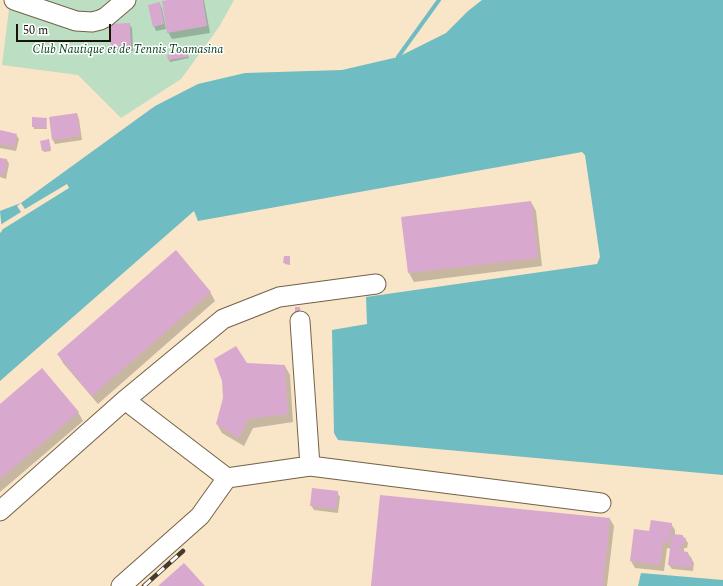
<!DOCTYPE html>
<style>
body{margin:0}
#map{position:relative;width:723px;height:586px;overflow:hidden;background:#f9e5c8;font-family:Spectral,serif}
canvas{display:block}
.scale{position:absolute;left:16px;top:24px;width:95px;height:18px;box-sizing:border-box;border:2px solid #191208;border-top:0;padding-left:5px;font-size:12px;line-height:14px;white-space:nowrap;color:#191208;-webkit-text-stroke:3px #fff;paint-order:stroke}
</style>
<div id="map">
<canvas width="723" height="586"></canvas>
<div class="scale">50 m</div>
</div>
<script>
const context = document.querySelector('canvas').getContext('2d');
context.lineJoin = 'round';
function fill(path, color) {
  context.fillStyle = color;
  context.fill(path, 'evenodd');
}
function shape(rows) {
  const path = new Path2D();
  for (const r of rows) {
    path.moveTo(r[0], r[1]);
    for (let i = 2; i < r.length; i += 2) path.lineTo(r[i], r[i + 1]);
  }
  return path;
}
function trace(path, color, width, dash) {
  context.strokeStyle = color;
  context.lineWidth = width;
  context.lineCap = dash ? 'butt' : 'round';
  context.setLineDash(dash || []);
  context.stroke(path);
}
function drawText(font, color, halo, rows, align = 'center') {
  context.font = font + ' Spectral,serif';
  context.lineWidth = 3;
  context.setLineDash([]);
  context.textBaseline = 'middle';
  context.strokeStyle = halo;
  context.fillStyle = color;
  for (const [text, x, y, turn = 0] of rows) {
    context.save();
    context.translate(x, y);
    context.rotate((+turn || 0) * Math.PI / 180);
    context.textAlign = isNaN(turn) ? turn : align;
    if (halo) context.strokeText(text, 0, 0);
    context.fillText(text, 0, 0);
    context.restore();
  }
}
const green = shape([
 [11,0,234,0,219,27,181,79,121,118,78,75,2,65,9,9]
]);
const water = shape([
 [482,0,723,0,723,475,338,440,334,433,332,330,367,324,366,297,597,264,600,257,585,155,582,152,198,221,194,211,0,381,0,233,2,231,0,211,21,203,155,106,198,84,245,73,342,70,398,57,446,33,468,11],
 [641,573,723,580,723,586,638,586]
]);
const pier = shape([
 [67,184,69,188,0,231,0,225,21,212,17,206,21,203,25,209]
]);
const shadow = shape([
 [174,0,204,0,210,33,172,39,168,32],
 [159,3,162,8,166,29,156,31,154,26],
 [129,24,132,28,133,51,114,52,112,48],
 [187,52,189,58,170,62,169,60],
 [77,114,79,119,82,140,55,144,53,140],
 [33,118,46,119,47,129,34,129],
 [0,131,16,135,19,139,16,151,0,148],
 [49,142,51,151,44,152,43,150],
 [0,159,7,160,9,164,6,179,0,177],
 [531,202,536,211,542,266,414,282,409,273],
 [290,257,290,265,285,264,284,262],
 [210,292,215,301,98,404,63,363,58,354],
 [247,364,285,366,290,375,293,422,253,428,244,446,222,433,217,424,224,398],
 [0,405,78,412,83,421,0,492],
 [337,492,340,497,338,513,314,510,311,505],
 [610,519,614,526,607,586,372,586],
 [671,524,675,530,675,535,683,536,688,543,687,548,684,548,684,552,688,553,694,563,693,571,672,569,669,565,671,549,667,548,664,571,635,568,631,561,650,532]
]);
const stream = shape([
 [398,57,439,0]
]);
const building = shape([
 [168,0,203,0,207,26,167,33,162,1],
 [160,2,164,24,153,27,148,5],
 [130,23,131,47,111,48,109,24],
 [187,51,188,57,168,60,167,55],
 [77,113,80,136,52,140,49,117],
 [32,117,47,118,46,128,32,127],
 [0,130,17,134,14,147,0,144],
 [49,139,51,149,42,151,40,141],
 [0,158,7,159,4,175,0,174],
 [531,201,538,258,408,273,401,217],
 [176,250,211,292,92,396,57,354],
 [284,256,290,256,290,263,283,263],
 [295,307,300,307,300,313,295,313],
 [236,346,247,363,285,365,288,414,248,419,239,438,216,424,223,398,222,381,214,359],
 [42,368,79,412,0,479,0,404],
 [312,488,338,491,336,509,310,506],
 [380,495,610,518,603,586,371,586],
 [651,520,672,523,669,543,663,542,660,565,630,561,634,529,649,531],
 [672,534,683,535,683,538,686,538,685,544,682,544,681,551,688,552,688,557,692,558,691,567,668,565],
 [184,563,205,586,158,586]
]);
const minor = shape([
 [14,0,76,21,92,22,100,20,106,17,126,0],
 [300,321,310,466],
 [125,400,227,478,310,466,601,503],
 [0,511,125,400,223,319,279,297,376,284],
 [121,586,200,516,227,478]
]);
const rail = shape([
 [144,586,183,551]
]);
const parkNames = [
 ["Club Nautique et de Tennis Toamasina",128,51]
];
fill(green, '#bcdec2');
fill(water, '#6fbcc2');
fill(pier, '#f9e5c8');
fill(shadow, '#0003');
trace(stream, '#6fbcc2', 4);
fill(building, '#d8a8cf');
trace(minor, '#736148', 21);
trace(minor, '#fff', 19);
trace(rail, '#443a2d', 4.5);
trace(rail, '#fff', 3, [9]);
drawText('italic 12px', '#07421d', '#fff', parkNames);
</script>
